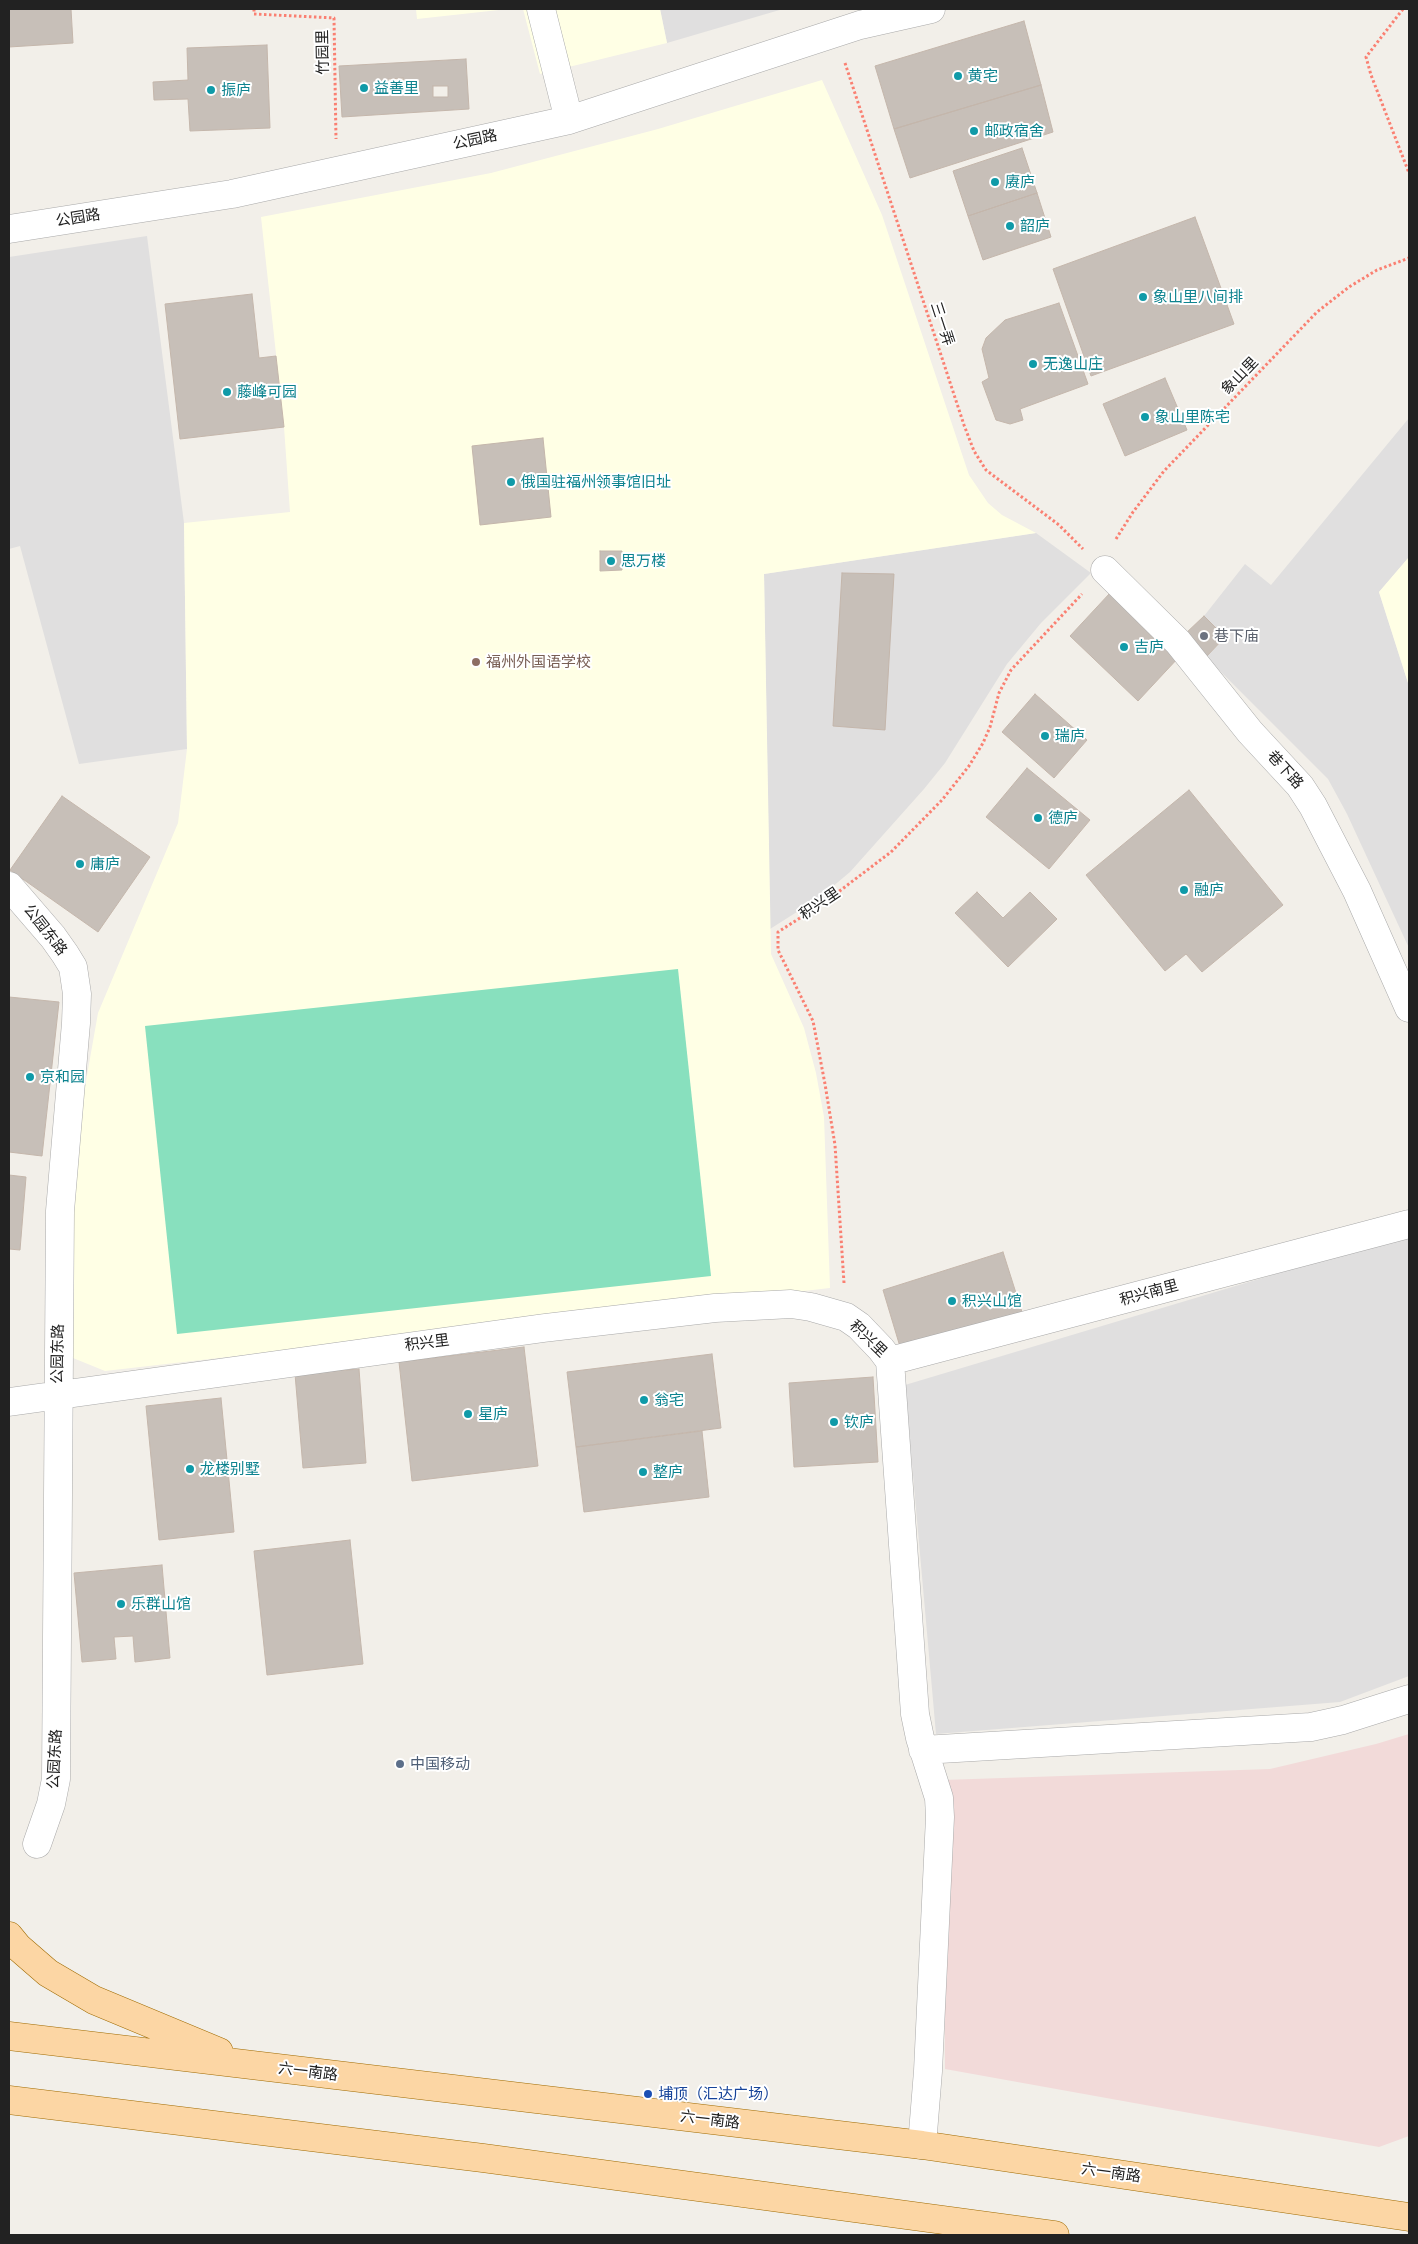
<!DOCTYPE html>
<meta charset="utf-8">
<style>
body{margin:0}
#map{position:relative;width:1418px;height:2244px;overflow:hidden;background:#f2efe9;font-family:Inter,sans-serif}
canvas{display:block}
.frame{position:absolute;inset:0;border:10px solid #222;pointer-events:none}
</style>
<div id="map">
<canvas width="1418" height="2244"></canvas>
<div class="frame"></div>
</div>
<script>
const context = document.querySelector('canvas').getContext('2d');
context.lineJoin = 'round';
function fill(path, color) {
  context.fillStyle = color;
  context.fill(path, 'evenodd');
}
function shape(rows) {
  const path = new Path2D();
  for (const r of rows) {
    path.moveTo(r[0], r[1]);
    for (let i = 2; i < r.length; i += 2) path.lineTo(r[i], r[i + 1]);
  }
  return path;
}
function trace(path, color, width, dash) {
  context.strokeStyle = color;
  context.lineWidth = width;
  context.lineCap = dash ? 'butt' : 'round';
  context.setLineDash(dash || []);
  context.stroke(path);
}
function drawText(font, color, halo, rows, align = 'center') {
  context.font = font + ' Inter,"Noto Sans SC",sans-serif';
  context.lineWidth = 4;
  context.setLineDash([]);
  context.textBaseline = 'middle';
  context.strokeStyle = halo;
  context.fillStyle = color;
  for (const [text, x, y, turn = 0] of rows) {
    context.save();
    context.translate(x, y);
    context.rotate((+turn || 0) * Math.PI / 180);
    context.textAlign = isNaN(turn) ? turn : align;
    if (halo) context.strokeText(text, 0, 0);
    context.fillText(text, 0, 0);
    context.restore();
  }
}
const residential = shape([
 [660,9,783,9,667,43],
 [147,236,184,523,187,749,79,764,20,546,9,549,9,257],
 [1409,418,1409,557,1379,592,1409,686,1409,948,1347,814,1328,779,1206,657,1225,637,1204,616,1245,564,1271,585],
 [1036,533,1091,573,1041,623,1007,664,945,763,924,789,850,872,819,898,770,929,764,574],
 [1409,1234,1409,1676,1340,1702,936,1734,905,1385]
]);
const commercial = shape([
 [1409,1734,1409,2136,1379,2147,945,2069,943,1780,1270,1769,1376,1744]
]);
const education = shape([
 [416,9,508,9,417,19],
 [523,9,660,9,667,43,540,74],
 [822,80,882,215,969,475,988,503,1002,515,1036,533,764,574,771,954,804,1028,816,1073,824,1117,830,1288,105,1371,73,1358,74,1149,98,1013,178,823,187,749,184,523,290,512,284,427,261,217,491,173,658,129],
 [1409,557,1409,686,1379,592]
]);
const pitch = shape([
 [678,969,711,1276,177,1334,145,1026]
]);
const building = shape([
 [9,9,71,9,73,43,9,47,9,9],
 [1024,21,1041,85,894,129,875,66,1024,21],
 [267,45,270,128,190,131,188,99,154,100,153,82,188,80,187,48,267,45],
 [466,59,469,109,342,117,339,66,466,59],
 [403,78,404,91,387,91,388,79,403,78],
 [433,86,448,86,448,97,433,97,433,86],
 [1041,85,1053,132,910,178,894,129,1041,85],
 [1022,148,1037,193,968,216,953,171,1022,148],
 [1037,193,1051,237,983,260,968,216,1037,193],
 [1195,217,1234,324,1091,376,1053,269,1195,217],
 [252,294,259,358,276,356,284,427,180,439,165,304,252,294],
 [1059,303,1088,384,1020,409,1023,420,1010,424,996,420,982,382,989,378,982,349,986,338,1005,320,1059,303],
 [1165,378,1187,430,1125,456,1103,404,1165,378],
 [543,438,551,517,480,525,472,446,543,438],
 [600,551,622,551,622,570,600,571,600,551],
 [842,573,894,574,885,730,833,726,842,573],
 [1110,593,1179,657,1138,701,1070,636,1110,593],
 [1204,616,1225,637,1206,657,1184,635,1204,616],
 [1035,694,1087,740,1054,778,1002,732,1035,694],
 [1027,768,1090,820,1049,869,986,817,1027,768],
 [1189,790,1283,905,1202,972,1186,954,1165,971,1086,875,1189,790],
 [62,796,150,857,98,932,10,870,62,796],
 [977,892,1003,918,1030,892,1057,919,1008,967,955,913,977,892],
 [9,997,59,1002,42,1156,9,1152,9,997],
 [9,1175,26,1177,20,1250,9,1249,9,1175],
 [1003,1252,1022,1312,901,1350,883,1290,1003,1252],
 [524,1347,538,1466,412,1481,399,1362,524,1347],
 [712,1354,721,1428,576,1447,567,1372,712,1354],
 [359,1369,366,1463,303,1468,295,1374,359,1369],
 [873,1377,878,1462,794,1467,789,1383,873,1377],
 [221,1398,234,1532,159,1540,146,1406,221,1398],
 [702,1431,709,1497,584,1512,576,1447,702,1431],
 [350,1540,363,1664,267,1675,254,1551,350,1540],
 [162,1565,170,1658,135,1662,133,1636,114,1637,116,1659,82,1662,74,1573,162,1565]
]);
const path = shape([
 [254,9,254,14,334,18,336,139],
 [1403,9,1366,57,1371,75,1409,173],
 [845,63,964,425,974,451,986,470,1059,525,1083,549],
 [1116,539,1133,512,1164,471,1317,312,1349,287,1377,270,1409,258],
 [844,1283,835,1145,825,1084,813,1021,778,950,778,932,825,902,891,852,942,800,969,766,983,743,990,727,999,693,1011,670,1082,594]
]);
const minor = shape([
 [541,9,569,120],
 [9,229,232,194,569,120,860,25,931,9],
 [1105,570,1178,642,1250,732,1300,786,1313,806,1357,891,1409,1008],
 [9,886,53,937,65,954,73,967,77,994,76,1023,60,1211,56,1779,51,1804,37,1844],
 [890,1361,915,1714,920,1738,939,1798,940,1817,928,2071,922,2145],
 [890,1361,1409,1224],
 [9,1402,544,1328,715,1308,791,1304,811,1307,846,1317,859,1326,881,1349,890,1361],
 [923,1750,1311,1727,1343,1720,1409,1699]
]);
const major = shape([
 [9,1936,18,1947,48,1973,94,2000,219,2052],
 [9,2036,922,2145,1409,2217],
 [9,2100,483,2158,1055,2235]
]);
const markers = [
 [958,76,5,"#0f9aa8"],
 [364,88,5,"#0f9aa8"],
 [211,90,5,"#0f9aa8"],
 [974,131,5,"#0f9aa8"],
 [995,182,5,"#0f9aa8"],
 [1010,226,5,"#0f9aa8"],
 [1143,297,5,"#0f9aa8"],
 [1033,364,5,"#0f9aa8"],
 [227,392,5,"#0f9aa8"],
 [1145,417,5,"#0f9aa8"],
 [511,482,5,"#0f9aa8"],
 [611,561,5,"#0f9aa8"],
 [1204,636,5,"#6b7280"],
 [1124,647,5,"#0f9aa8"],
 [476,662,5,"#8d6e63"],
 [1045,736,5,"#0f9aa8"],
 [1038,818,5,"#0f9aa8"],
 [80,864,5,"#0f9aa8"],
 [1184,890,5,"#0f9aa8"],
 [30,1077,5,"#0f9aa8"],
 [952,1301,5,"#0f9aa8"],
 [644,1400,5,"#0f9aa8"],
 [468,1414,5,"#0f9aa8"],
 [834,1422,5,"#0f9aa8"],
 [190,1469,5,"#0f9aa8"],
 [643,1472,5,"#0f9aa8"],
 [121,1604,5,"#0f9aa8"],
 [400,1764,5,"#5c6f8a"],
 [648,2094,5,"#1a4fb4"]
];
const streetNames = [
 ["竹园里",323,52,-91],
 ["公园路",475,140,-12],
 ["公园路",78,218,-9],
 ["三一弄",942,324,72],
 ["象山里",1240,376,-46],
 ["巷下路",1285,770,48],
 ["积兴里",820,904,-34],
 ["公园东路",45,930,52],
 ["积兴南里",1149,1293,-15],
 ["积兴里",868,1339,44],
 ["积兴里",427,1343,-7],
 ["公园东路",58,1354,-89],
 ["公园东路",55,1759,-87],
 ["六一南路",308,2072,7],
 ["六一南路",710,2120,7],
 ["六一南路",1111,2173,8]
];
const cultureNames = [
 ["黄宅",968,76],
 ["益善里",374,88],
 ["振庐",221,90],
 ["邮政宿舍",984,131],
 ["赓庐",1005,182],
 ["韶庐",1020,226],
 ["象山里八间排",1153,297],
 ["无逸山庄",1043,364],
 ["藤峰可园",237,392],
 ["象山里陈宅",1155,417],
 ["俄国驻福州领事馆旧址",521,482],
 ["思万楼",621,561],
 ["吉庐",1134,647],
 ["瑞庐",1055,736],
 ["德庐",1048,818],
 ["庸庐",90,864],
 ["融庐",1194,890],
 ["京和园",40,1077],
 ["积兴山馆",962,1301],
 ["翁宅",654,1400],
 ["星庐",478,1414],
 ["钦庐",844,1422],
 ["龙楼别墅",200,1469],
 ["整庐",653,1472],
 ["乐群山馆",131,1604]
];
const worshipNames = [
 ["巷下庙",1214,636]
];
const educationNames = [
 ["福州外国语学校",486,662]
];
const serviceNames = [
 ["中国移动",410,1764]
];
const transitNames = [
 ["埔顶（汇达广场）",658,2094]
];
fill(residential, '#e0dfdf');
fill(commercial, '#f2dad9');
fill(education, '#ffffe5');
fill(pitch, '#88e0be');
fill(building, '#c7bfb8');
trace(building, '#c4b6ab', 1);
trace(minor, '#a9a9a9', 29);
trace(major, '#a06b00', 29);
trace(path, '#fa8072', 3, [2.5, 2.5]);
trace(minor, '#fff', 28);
trace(major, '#fcd6a4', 28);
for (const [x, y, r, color] of markers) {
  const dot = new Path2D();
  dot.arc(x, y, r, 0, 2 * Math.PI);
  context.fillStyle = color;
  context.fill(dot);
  trace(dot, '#fff', 2);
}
drawText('15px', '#222', '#fff', streetNames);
drawText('15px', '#0d838f', '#fff', cultureNames, 'left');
drawText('15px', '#5b616d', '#fff', worshipNames, 'left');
drawText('15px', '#785e54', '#fff', educationNames, 'left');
drawText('15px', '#4e5e75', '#fff', serviceNames, 'left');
drawText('15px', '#164399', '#fff', transitNames, 'left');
</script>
